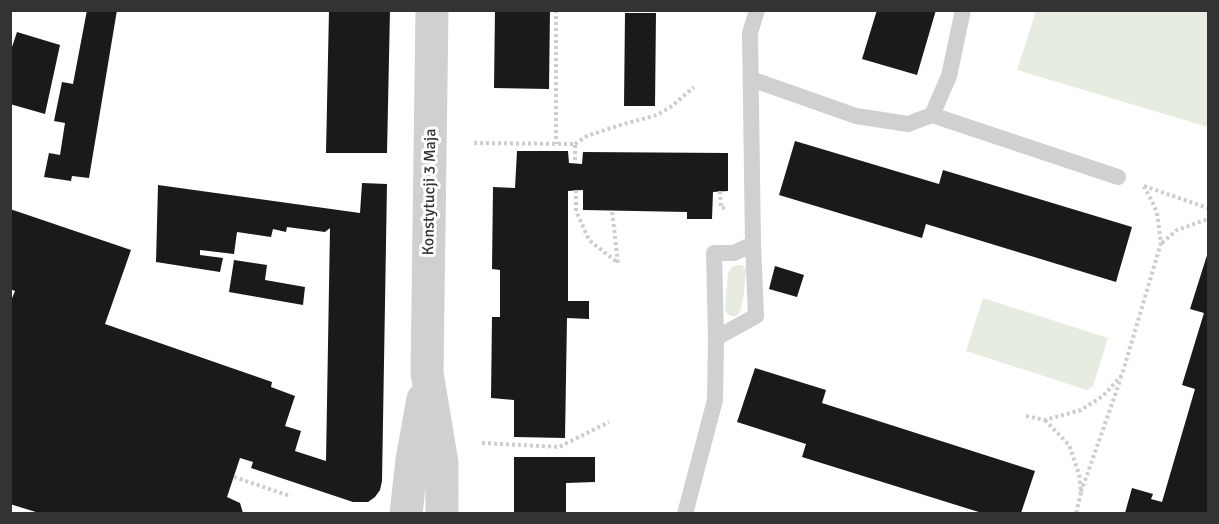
<!DOCTYPE html>
<style>
body{margin:0}
#map{position:relative;width:1219px;height:524px;overflow:hidden;background:#fff;font-family:Signika,sans-serif}
canvas{display:block}
.frame{position:absolute;inset:0;border:12px solid #333;pointer-events:none}
</style>
<div id="map">
<canvas width="1219" height="524"></canvas>
<div class="frame"></div>
</div>
<script>
const context = document.querySelector('canvas').getContext('2d');
context.lineJoin = 'round';
function fill(path, color) {
  context.fillStyle = color;
  context.fill(path, 'evenodd');
}
function shape(rows) {
  const path = new Path2D();
  for (const r of rows) {
    path.moveTo(r[0], r[1]);
    for (let i = 2; i < r.length; i += 2) path.lineTo(r[i], r[i + 1]);
  }
  return path;
}
function trace(path, color, width, dash) {
  context.strokeStyle = color;
  context.lineWidth = width;
  context.lineCap = dash ? 'butt' : 'round';
  context.setLineDash(dash || []);
  context.stroke(path);
}
function drawText(font, color, halo, rows, align = 'center') {
  context.font = font + ' Signika,sans-serif';
  context.lineWidth = 6;
  context.setLineDash([]);
  context.textBaseline = 'middle';
  context.strokeStyle = halo;
  context.fillStyle = color;
  for (const [text, x, y, turn = 0] of rows) {
    context.save();
    context.translate(x, y);
    context.rotate((+turn || 0) * Math.PI / 180);
    context.textAlign = isNaN(turn) ? turn : align;
    if (halo) context.strokeText(text, 0, 0);
    context.fillText(text, 0, 0);
    context.restore();
  }
}
const green = shape([
 [1036,11,1208,11,1208,127,1017,70],
 [737,265,742,265,746,269,744,294,740,313,735,316,731,316,727,314,725,308,728,273,732,267],
 [983,298,1108,338,1093,386,1087,390,966,351]
]);
const building = shape([
 [87,10,117,10,89,178,72,176,71,181,44,177,49,153,60,155,65,123,54,121,62,82,73,84],
 [329,10,390,10,387,153,326,153],
 [495,10,550,10,549,89,494,88],
 [877,10,936,10,917,75,862,59],
 [625,13,656,13,655,106,624,106],
 [17,32,60,45,45,114,10,104,10,53],
 [795,141,939,184,943,170,1132,227,1116,282,926,224,922,238,779,195],
 [517,151,568,151,569,163,582,164,583,152,728,153,728,191,713,192,712,219,687,219,687,212,583,210,583,190,568,191,568,301,589,301,589,319,567,318,565,438,514,437,514,400,491,398,492,317,500,317,500,270,492,269,493,187,515,188],
 [362,183,387,184,382,481,380,490,375,497,368,502,353,502,251,468,253,462,240,458,227,497,240,503,243,513,39,513,10,504,10,303,15,291,10,289,10,209,131,250,105,324,272,382,271,387,295,396,285,426,301,431,295,451,326,461,330,228,325,232,287,227,286,232,273,229,271,237,237,232,234,254,200,250,200,255,223,258,220,272,156,262,158,185,360,213],
 [1208,252,1208,513,1125,513,1132,488,1153,494,1151,499,1162,502,1195,389,1182,385,1204,313,1190,309],
 [234,260,267,265,265,280,305,287,303,305,229,292],
 [775,266,804,275,797,297,769,289],
 [755,368,826,390,822,403,1035,471,1021,513,982,513,802,457,806,444,737,422],
 [514,457,595,457,595,482,566,483,566,513,514,513]
]);
const path = shape([
 [556,10,556,144],
 [474,143,575,144,575,163],
 [575,144,587,136,617,126,657,115,672,106,694,87],
 [1144,186,1208,208],
 [576,190,576,211,589,240,618,263,612,211],
 [720,191,721,208,728,207],
 [1162,243,1177,230,1208,219],
 [1026,416,1045,420,1081,410,1103,396,1122,375,1161,243,1157,213,1152,201,1143,185],
 [1045,420,1069,445,1079,474,1081,492,1076,514],
 [482,443,559,447,609,422],
 [234,477,290,496],
 [1081,492,1121,378]
]);
const service = shape([
 [751,79,856,116,908,124,932,115,1118,177],
 [932,115,949,76,963,10],
 [716,338,756,316,753,244],
 [685,514,715,400,716,338,714,253,734,253,753,244,750,33,757,10]
]);
const tertiary = shape([
 [432,10,427,373,442,463,442,514],
 [406,514,412,460,423,399]
]);
const streetNames = [
 ["Konstytucji 3 Maja",430,192,-89]
];
fill(green, '#e6ecdf');
fill(building, '#1a1a1a');
trace(path, '#cdcdcd', 4, [3, 3]);
trace(service, '#d0d0d0', 16);
trace(tertiary, '#d0d0d0', 33);
drawText('16px', '#333', '#fff', streetNames);
</script>
